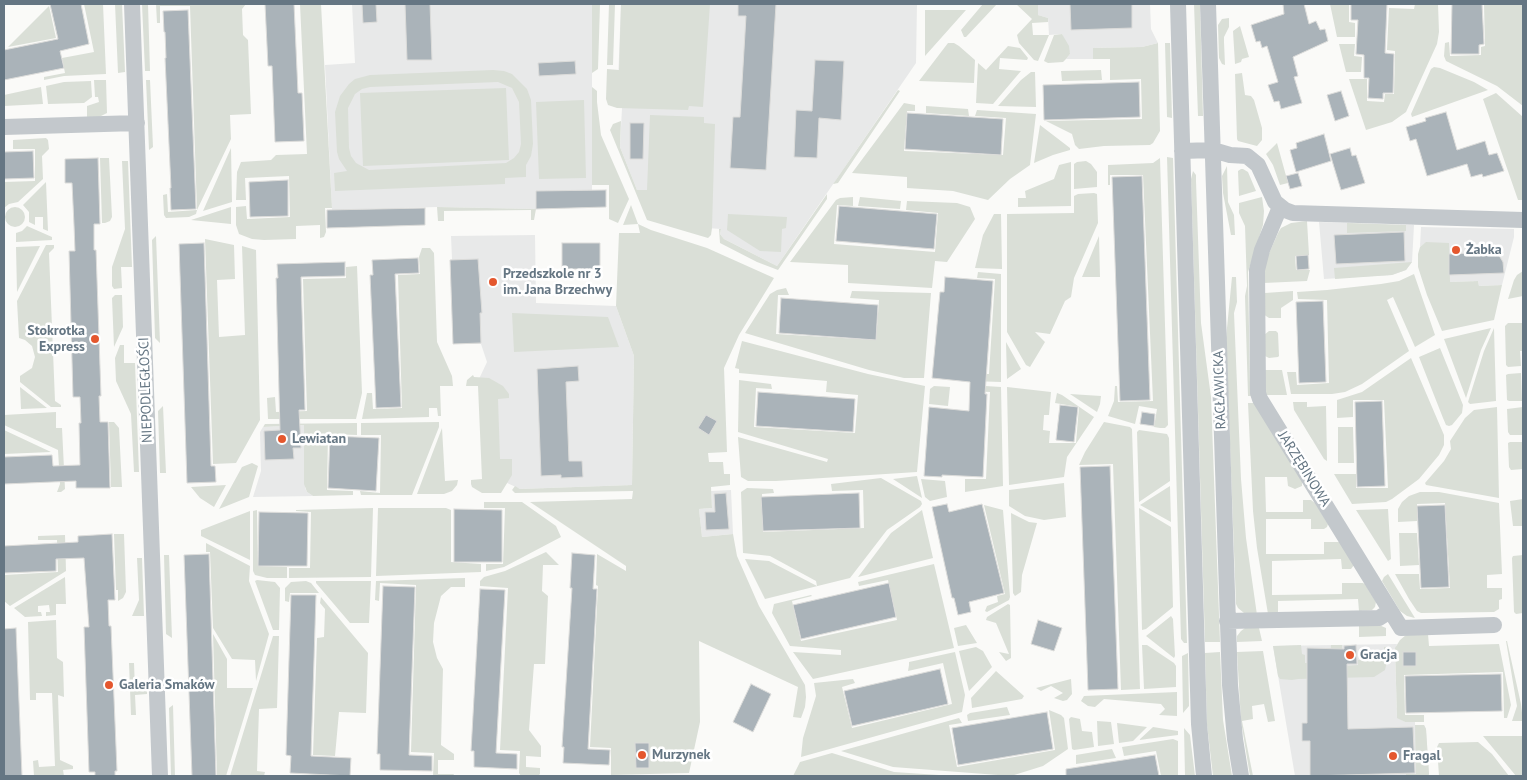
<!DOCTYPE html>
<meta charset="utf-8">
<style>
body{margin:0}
#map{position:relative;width:1527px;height:780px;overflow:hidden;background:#fafaf8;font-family:"PT Sans",sans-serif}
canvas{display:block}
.frame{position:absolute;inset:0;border:5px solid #657683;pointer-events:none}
</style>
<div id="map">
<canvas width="1527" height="780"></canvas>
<div class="frame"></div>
</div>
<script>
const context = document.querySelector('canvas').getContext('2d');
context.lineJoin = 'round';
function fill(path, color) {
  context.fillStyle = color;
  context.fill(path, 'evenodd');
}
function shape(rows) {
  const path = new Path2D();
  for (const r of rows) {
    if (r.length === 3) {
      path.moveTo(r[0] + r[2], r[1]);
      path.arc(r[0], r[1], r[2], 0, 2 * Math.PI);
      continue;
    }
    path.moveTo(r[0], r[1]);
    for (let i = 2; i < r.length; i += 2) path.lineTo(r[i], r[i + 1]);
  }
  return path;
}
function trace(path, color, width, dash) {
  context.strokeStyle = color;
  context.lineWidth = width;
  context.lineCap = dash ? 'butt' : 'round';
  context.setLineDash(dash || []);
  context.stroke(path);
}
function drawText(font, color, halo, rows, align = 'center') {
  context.font = font + ' "PT Sans",sans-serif';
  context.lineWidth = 5;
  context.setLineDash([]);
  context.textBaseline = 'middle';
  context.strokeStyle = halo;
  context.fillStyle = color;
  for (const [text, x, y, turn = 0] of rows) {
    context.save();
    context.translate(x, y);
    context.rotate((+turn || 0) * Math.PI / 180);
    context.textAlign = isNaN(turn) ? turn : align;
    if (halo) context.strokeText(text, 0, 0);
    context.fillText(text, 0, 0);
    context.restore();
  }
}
const built = shape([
 [352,4,592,4,592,190,536,191,536,209,437,207,332,210,325,65,355,63],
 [621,4,917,4,916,63,777,266,724,239,720,234,721,229,707,228,637,190,620,147,622,108,617,108],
 [1038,4,1150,4,1151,29,1158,43,1142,47,1093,48,1093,59,1066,59,1070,54,1062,34,1049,35,1048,18,1038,15],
 [1319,222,1414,225,1412,262,1406,270,1392,275,1324,279],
 [1421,227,1514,229,1514,237,1502,285,1479,286,1478,281,1450,282,1427,242,1420,247],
 [535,235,536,303,616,306,634,356,632,485,520,489,490,475,479,379,487,362,481,344,453,344,450,260,452,259,451,236],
 [304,425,305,488,307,492,313,496,253,497,261,471,260,432,263,427],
 [731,490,733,534,702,537,699,509,712,508,711,491],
 [1397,644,1395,651,1397,717,1405,722,1415,722,1415,725,1424,725,1426,729,1429,776,1295,776,1273,646]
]);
const green = shape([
 [84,4,103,4,106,74,64,76,44,80,44,77,65,73,62,58,94,52],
 [115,4,122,4,125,72,118,73],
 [142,4,148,4,150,71,145,71],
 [156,4,246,4,242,9,243,35,248,40,251,114,230,115,231,139,197,210,196,214,189,217,166,218,164,215,163,195,167,194,168,212,197,210,190,6,160,6,160,23,157,23],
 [300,4,321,4,332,208,325,208,326,232,324,237,320,238,320,225,296,226,296,239,264,240,252,239,239,234,236,225,236,207,246,206,247,219,290,217,289,176,245,178,246,200,236,200,237,172,241,162,271,160,276,155,307,154],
 [592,4,600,4,598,69,592,73],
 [609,4,615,4,613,65,607,65],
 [621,4,710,4,703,107,689,106,688,110,617,108,608,105,606,99,607,69,619,70],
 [983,4,997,4,966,37,964,37,961,30],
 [1016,4,1038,4,1038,15,1048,18,1048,22,1032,23,1033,35,1049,35,1038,61,1034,60,1019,43,1017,35,1032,19],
 [1194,4,1200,4,1203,116,1198,116],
 [1330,4,1349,4,1349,22,1355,23,1355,37,1337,37],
 [1415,4,1438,4,1439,32,1437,44,1406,112,1392,122,1366,130,1349,79,1367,79,1367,101,1384,102,1385,94,1394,94,1395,51,1387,50,1389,8,1414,9],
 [1484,4,1523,4,1523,106,1497,86,1446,61,1444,56,1445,43,1449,42,1450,56,1481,55,1481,47,1485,46],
 [49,6,56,38,8,47],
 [925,10,966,10,925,56],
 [1229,18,1229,27,1224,37,1224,42,1225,65,1222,64,1219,58,1218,25,1222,19],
 [1240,26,1249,57,1242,59,1241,62,1235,64,1233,31],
 [1062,34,1069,46,1070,54,1066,59,1063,62,1048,63,1044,61,1054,35],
 [948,43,954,43,959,46,975,60,974,83,919,81],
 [1158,43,1160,131,1153,143,1150,145,1104,146,1079,149,1075,145,1072,134,1046,121,1142,119,1141,79,1110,80,1110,59,1093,59,1093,48,1142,47],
 [1165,43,1170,43,1172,118,1167,117],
 [1339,44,1355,44,1354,56,1362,57,1361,72,1346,72],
 [1008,46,1020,48,1028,58,1027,60,1000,58,999,69,1021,71,993,104,976,103,978,63,986,70],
 [1434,67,1440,68,1474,82,1488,90,1412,117,1411,114,1431,69],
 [493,70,504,71,512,74,527,89,531,100,533,144,531,156,526,165,526,177,505,178,505,184,335,191,334,173,347,171,339,159,337,152,335,112,340,96,349,84,355,79,370,75],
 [498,82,512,88,519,102,521,144,519,152,514,158,506,163,369,170,356,163,351,156,349,148,348,108,355,94,362,89,370,87],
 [1101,70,1102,80,1062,81,1061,71],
 [1031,72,1035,72,1036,107,998,106,1021,80],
 [1242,73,1245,95,1251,96,1254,100,1262,128,1262,140,1257,146,1238,141,1237,139,1235,74],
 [94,80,106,80,107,113,99,117,87,117,87,106,99,102,98,97,95,97],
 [146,80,150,80,153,147,149,150],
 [91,81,92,97,84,103,48,104,46,86,64,82],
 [41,87,43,104,4,106,4,95],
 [592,87,597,91,597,102,601,135,629,199,618,223,609,219,609,185,592,185],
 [506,88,509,160,363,166,360,93],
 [898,90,900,91,838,183,833,184],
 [1496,93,1523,117,1523,200,1518,200,1483,99],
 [584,100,586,178,539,179,536,102],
 [904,103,915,105,915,111,907,111,904,151,1003,155,1006,118,975,116,977,110,1036,114,1030,165,1010,179,988,200,953,191,907,188,907,177,852,173],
 [926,106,968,109,969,116,926,113],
 [650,115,704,117,704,123,715,124,712,228,711,235,708,238,647,220,610,130,613,124,621,121,620,147,637,190,647,190],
 [1040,125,1070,148,1070,150,1053,155,1034,163],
 [46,138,48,140,49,149,42,156,43,179,18,202,9,204,4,208,4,182,35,181,35,149,13,149,13,140],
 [1277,143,1288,183,1280,185,1273,165,1266,154],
 [231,148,232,202,203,211],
 [1167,157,1173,158,1187,643,1184,643,1181,639],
 [100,158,109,158,112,217,110,221,105,223,102,223],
 [1160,158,1168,425,1165,428,1160,428,1154,427,1157,409,1139,406,1135,424,1108,416,1114,401,1115,386,1117,386,1118,402,1153,401,1143,175,1110,175,1110,185,1108,185,1108,165,1153,163],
 [122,161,128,161,132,267,121,267,122,288,114,289,112,286,112,267,125,229],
 [1086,161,1091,164,1097,172,1097,187,1074,189,1074,164,1077,162],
 [1071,162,1071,206,1018,207,1018,198,1026,198,1025,191,1054,179,1059,165],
 [1227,166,1228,202,1234,215,1235,235,1231,235,1223,193,1222,176],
 [1241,169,1243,169,1248,172,1256,191,1239,196,1238,171],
 [1193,171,1196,175,1196,181,1201,323,1211,397,1220,642,1205,642,1191,179],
 [46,182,48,231,43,229,43,217,35,217,35,225,29,222,29,212,23,205],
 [1094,193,1097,194,1098,223,1074,278,1071,297,1065,301,1050,334,1035,332,1045,342,1030,367,1026,365,1007,332,1007,214,1074,213,1074,196,1078,194],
 [827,194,827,199,778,270,757,262,720,243,719,229,721,229,720,234,724,239,777,266],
 [853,197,853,206,837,205,834,244,935,252,938,213,906,210,907,201,957,203,970,207,975,219,947,262,935,261,932,288,848,283,848,265,790,262,836,200,840,198],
 [860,197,901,201,900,209,858,206],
 [1262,197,1264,211,1263,225,1248,272,1250,384,1253,396,1248,396,1245,296,1247,286,1245,226,1239,213,1239,203],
 [631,205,638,224,651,230,707,248,774,278,739,335,724,368,727,452,708,453,709,462,723,462,724,474,730,474,730,485,711,487,712,508,699,509,702,537,733,534,737,556,759,606,805,685,806,697,805,707,801,718,793,717,798,687,699,641,700,722,689,773,611,775,611,748,590,747,598,586,596,585,597,554,626,571,626,566,530,502,632,499,633,491,515,493,512,490,515,486,520,489,632,485,634,356,616,306,619,233,640,233,638,224,623,225],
 [231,207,231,224,191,220],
 [437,207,536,209,534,220,531,220,531,210,444,211,444,221,438,221],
 [15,217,10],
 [728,214,787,217,786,228,782,229,781,252,760,251,727,230],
 [994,214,1001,214,1002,269,975,268,983,235],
 [1307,221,1309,255,1295,256,1296,270,1310,270,1307,281,1264,283,1263,267,1278,233,1281,228,1291,223],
 [1347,223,1406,225,1406,231,1347,233],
 [27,226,52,237,52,240,16,242,16,233,22,231],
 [156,236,160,343,155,338,152,240],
 [1099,236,1100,277,1082,277],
 [205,239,234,245,235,279,217,280,219,337,245,335,242,246,256,250,260,420,236,463,213,464],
 [1426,242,1449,243,1450,282,1478,281,1479,286,1502,285,1494,320,1442,331,1427,295,1418,267,1418,254,1420,247],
 [46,245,54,245,54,248,49,253,55,401,61,405,61,407,51,407,20,382,20,376,32,368,35,357,32,346,25,340,19,338,17,301],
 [40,246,17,292,16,247],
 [422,248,430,248,434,253,437,342,452,376,453,386,440,386,441,416,438,416,437,408,429,408,429,417,362,419,367,393,372,393,373,409,402,408,398,275,420,274,419,257],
 [1412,262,1406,270,1392,275,1335,279,1334,268],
 [357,266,362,393,356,419,268,419,267,398,275,397,276,412,307,411,303,279,346,278,346,267],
 [1523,271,1523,296,1508,299,1514,280,1517,275],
 [978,272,1001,274,1001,382,971,381,971,374,989,374,995,279,977,278],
 [1414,274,1435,335,1415,347,1393,297,1387,300,1409,351,1362,384,1345,392,1332,394,1291,394,1287,372,1296,372,1297,385,1329,383,1327,300,1298,299,1297,292,1327,290,1381,284,1399,281],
 [1232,277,1236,277,1237,302,1234,313,1241,479,1246,538,1257,615,1244,613,1238,608,1236,604,1226,338],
 [786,288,789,295,778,295,776,334,876,340,879,300,850,298,852,291,931,293,924,378,904,378,869,370,745,333,770,294,777,290],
 [1293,291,1293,300,1281,308,1281,318,1269,318,1263,314,1265,293],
 [115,295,122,295,123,327,114,347,112,298],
 [512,313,608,317,619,347,514,352],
 [1508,323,1523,323,1523,351,1520,351,1521,366,1508,367,1506,365,1505,326],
 [1491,328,1481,350,1466,398,1444,339],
 [1494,328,1496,401,1470,404,1468,402,1484,351],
 [1269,331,1276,331,1278,333,1279,356,1278,357,1269,358,1265,356,1264,335],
 [742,341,868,374,925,386,917,472,776,481,748,481,741,477,738,437,827,462,828,459,738,432,739,380,771,384,772,389,756,388,754,427,855,433,858,395,826,392,827,381,739,373,739,369,735,368],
 [1006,342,1021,369,1007,379],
 [120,345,124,345,124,363,135,363,139,472,134,472,131,414,116,381,115,358],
 [1440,348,1463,405,1462,413,1452,425,1449,426,1446,425,1443,418,1419,357],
 [1411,358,1444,435,1444,445,1439,455,1419,479,1392,499,1386,502,1352,504,1334,474,1356,474,1356,488,1388,488,1384,400,1353,400,1353,417,1337,418,1337,400,1362,392],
 [1265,370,1282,370,1287,395,1265,395],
 [1521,373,1522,401,1509,401,1507,400,1506,375,1508,374],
 [473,375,474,377,489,378,503,386,509,394,509,398,498,399,500,459,512,459,512,475,501,493,482,493,472,487,471,484,471,480,482,479,478,386,466,386,467,380],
 [970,385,1001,387,1003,486,965,492,965,479,986,479,990,392,970,391],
 [934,386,950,387,948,406,929,404,930,389],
 [20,387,47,408,21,409],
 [1007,387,1051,392,1049,415,1044,415,1043,430,1050,431,1049,443,1076,443,1079,407,1055,403,1057,393,1062,395,1094,417,1067,457,1064,477,1009,485],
 [1070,394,1101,396,1100,404,1097,412],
 [1293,402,1307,402,1307,407,1326,406,1327,461,1324,459,1294,410],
 [1248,403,1255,403,1302,480,1302,486,1295,489,1288,486,1287,477,1265,477,1266,512,1303,512,1303,500,1311,500,1315,503,1328,524,1327,527,1324,529,1311,529,1311,519,1266,519,1266,554,1324,554,1324,542,1340,542,1354,565,1351,569,1342,569,1341,559,1272,561,1272,595,1342,594,1342,583,1363,583,1365,584,1376,602,1375,607,1372,610,1359,611,1358,599,1278,601,1278,614,1268,614,1257,548,1253,511],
 [163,406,166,473,160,473,158,411],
 [1497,407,1499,498,1426,485,1425,483,1444,461,1451,449,1450,441,1465,418,1474,410],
 [1523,407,1523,435,1510,435,1508,432,1507,409],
 [56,412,56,428,62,428,65,489,61,492,57,492,60,484,58,450,4,425,4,415],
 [109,422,114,422,119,428,122,487,111,487],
 [439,422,439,427,412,495,361,495,360,491,380,493,381,435,361,435,361,423],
 [1104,422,1130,427,1132,429,1140,689,1121,690,1113,464,1079,465,1085,452],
 [357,423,357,435,328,434,327,490,353,491,353,495,313,496,307,492,304,484,304,425,263,427,265,424],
 [1338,427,1353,427,1354,463,1338,463],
 [442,428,445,481,458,480,457,485,452,491,444,494,417,494],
 [4,430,51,452,4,454],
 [1139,430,1167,434,1169,438,1170,481,1139,502,1137,432],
 [1510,442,1523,442,1523,469,1511,470,1509,467,1508,443],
 [252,463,258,466,249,497,219,509,242,467],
 [917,476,922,498,893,479],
 [881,478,921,501,922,504,920,507,887,530,850,578,765,599,745,559,769,561,817,586,816,581,770,556,743,553,741,492,747,488,773,489,774,493,762,494,763,532,864,528,863,490,832,491,831,484],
 [921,479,945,481,947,497,930,501,925,497],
 [1064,483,1066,517,1044,520,1025,516,1009,506,1009,490],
 [226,485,214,507,200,498,191,487],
 [1170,486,1171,522,1140,505],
 [1420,492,1439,492,1499,503,1502,574,1487,575,1487,588,1502,588,1502,599,1499,600,1499,609,1494,612,1421,613,1417,611,1409,599,1395,574,1419,574,1420,589,1450,588,1445,503,1417,504,1417,521,1398,522,1398,509,1402,502,1409,496],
 [1523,499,1523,526,1513,526,1510,501],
 [484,502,522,502,556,526,561,537,504,567,486,571,486,564,503,564,505,508,484,508],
 [984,505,1003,510,1010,597,1009,600,987,612,985,611,987,606,998,602,997,596,1005,594],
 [373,508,371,577,289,578,289,568,310,568,311,512,296,511,296,510],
 [378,508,446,508,451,510,451,562,481,564,481,572,376,576],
 [1139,508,1171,527,1173,607,1146,629,1142,630],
 [1388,509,1391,559,1388,561,1356,510],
 [257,510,258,566,287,567,287,578,267,578,255,575,253,571,253,511],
 [922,510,933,558,858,577,891,533],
 [250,511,250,560,201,536,201,530],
 [1011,513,1029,522,1037,523,1022,575,1021,592,1015,596,1013,593],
 [1399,533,1417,533,1419,565,1400,566],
 [114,534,124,534,126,592,123,598,118,601,118,590,116,590],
 [65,535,66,571,10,606,4,601,4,575,58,572,57,540,38,540,38,536],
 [206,543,250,566,249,581,269,634,256,681,255,660,232,659,213,628,210,552,206,552],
 [546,552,559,565,543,565,542,591,548,596,545,664,534,664,529,730,541,746,541,757,526,756,526,767,540,768,540,774,538,776,521,776,519,773,520,751,500,750,508,588,480,586,480,581,484,577,505,571],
 [164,555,169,555,172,638,166,634],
 [1523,555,1523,613,1516,614,1514,612,1512,558,1513,556],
 [137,558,142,558,144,616,132,616,139,600],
 [934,564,954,648,813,679,793,652,841,655,841,650,790,646,772,613,774,604,811,595,812,596,792,601,801,641,897,620,888,580,859,586,858,582],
 [1388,574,1415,618,1407,616,1400,611,1382,581,1384,577],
 [65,577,66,604,56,604,56,615,46,616,46,612,50,612,49,605,38,606,38,612,41,612,42,616,25,617,14,608],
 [465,578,465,587,451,587,441,596,434,623,433,642,437,658,443,669,441,745,454,754,454,760,438,760,438,774,454,774,453,776,433,776,434,753,411,752,416,585,380,583,379,601,375,600,376,581],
 [257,580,275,582,280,588,279,630,273,630,255,581],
 [306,581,311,583,319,593,290,593,289,602,285,601,285,588,291,582],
 [316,581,371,581,369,623,350,623,316,583],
 [321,597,368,653,366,713,339,712,335,756,313,755,317,638,324,637,325,609,320,603],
 [1008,604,1010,605,1011,658,1006,661,999,652,1009,654,996,623,986,620,987,617],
 [1171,616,1173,619,1175,656,1174,658,1146,636],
 [56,620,57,658,63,662,64,697,58,695,60,760,73,766,73,769,63,770,64,776,34,776,33,761,38,760,39,767,55,766,52,693,36,693,36,700,30,700,28,622],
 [966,625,977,643,958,646,954,628],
 [1379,625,1386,628,1386,636,1359,637,1359,626],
 [1245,628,1259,628,1262,641,1237,642,1237,636,1241,631],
 [213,634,227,659,227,688,253,688,226,776,217,776],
 [1428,634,1429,646,1499,644,1511,705,1507,718,1504,718,1503,672,1404,675,1405,715,1424,715,1424,722,1405,722,1397,718,1395,648,1400,640,1406,635],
 [273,636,279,636,277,708,259,709,257,771,265,772,264,776,230,776],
 [1506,641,1507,641,1521,704,1523,721,1512,721,1517,706],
 [1142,645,1147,645,1174,663,1176,666,1176,687,1144,689],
 [1301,645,1302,654,1305,655,1305,663,1330,663,1331,645,1342,645,1343,666,1358,665,1358,660,1384,659,1384,647,1387,647,1387,661,1385,670,1374,677,1298,679,1292,680,1280,679,1278,676,1273,646],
 [976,647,983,651,992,667,969,691,959,651],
 [1263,651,1275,721,1268,722,1264,704,1252,706,1253,719,1242,721,1253,776,1250,776,1241,721,1237,652],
 [955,652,965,695,962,712,801,757,803,738,816,696,814,683,853,679,855,683,842,687,852,728,952,704,943,663,908,671,909,665,909,662],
 [1220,652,1223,720,1232,776,1213,776,1207,725,1205,653],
 [1188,653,1189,706,1183,713,1182,656],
 [129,663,134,663,135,689,147,689,147,694,135,695,136,715,131,715],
 [996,671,1024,696,1022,699,972,708,971,698],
 [1071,679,1072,694,1067,700,1063,701,1054,698,1063,693,1051,686,1041,691,1036,688],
 [1177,692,1177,716,1159,715,1165,709,1161,704,1104,699,1095,707,1088,706,1081,701,1084,696],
 [173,705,175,776,171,776,169,708],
 [1007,707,1010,715,968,721,967,715,970,713],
 [1049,710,1061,715,1064,718,1068,749,1043,766,1011,776,893,767,841,751,959,718,962,723,949,725,957,767,1055,750],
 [1071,717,1080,719,1082,731,1092,732,1094,747,1074,750,1072,749,1069,719],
 [1097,721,1111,722,1114,744,1098,746],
 [1117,723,1147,727,1133,741,1119,743],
 [1415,725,1424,725,1426,729,1429,774,1428,776,1406,776,1406,774,1416,774],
 [1153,727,1178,731,1178,735,1139,740],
 [1184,728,1190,735,1195,776,1185,776],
 [1483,736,1523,736,1523,776,1516,776],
 [1173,739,1178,741,1178,776,1161,776,1156,751,1124,756,1122,747],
 [1478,742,1492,754,1509,776,1439,776,1437,747,1439,743],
 [1112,749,1116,758,1076,764,1076,755],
 [832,753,894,772,954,776,793,776,800,762]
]);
const building = shape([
 [50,4,81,4,89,44,60,51,64,68,4,80,4,50,58,39,50,4],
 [265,4,294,4,298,93,302,93,304,141,275,142,272,66,268,66,265,4],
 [362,4,376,4,377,22,363,23,362,4],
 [405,4,430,4,432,60,407,60,405,4],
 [738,4,776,4,766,170,730,168,733,117,740,117,746,16,738,16,738,4],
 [1070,4,1132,4,1132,28,1071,30,1070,4],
 [1283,4,1304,4,1309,24,1316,21,1320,30,1325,29,1328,41,1293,57,1298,76,1294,77,1302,103,1281,109,1279,101,1274,102,1268,85,1278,82,1267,46,1262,48,1260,41,1256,42,1251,25,1284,14,1283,4],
 [1351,4,1387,4,1385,53,1394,54,1393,93,1383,93,1383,99,1368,98,1369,78,1364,78,1364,55,1356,54,1358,20,1351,20,1351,4],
 [1452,4,1482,4,1484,44,1479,45,1479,54,1451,54,1452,4],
 [188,10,196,209,171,210,170,188,171,188,165,58,166,58,165,32,164,32,163,11,188,10],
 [815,60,844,61,841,120,819,118,817,158,794,157,796,110,812,111,815,60],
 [575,61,576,74,539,76,538,63,575,61],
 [1139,82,1140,117,1044,120,1043,85,1139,82],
 [1341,91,1349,116,1335,121,1327,95,1341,91],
 [1446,112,1457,150,1485,141,1489,155,1497,153,1504,171,1483,177,1482,174,1471,177,1467,164,1427,176,1416,139,1410,141,1406,127,1426,121,1425,118,1446,112],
 [907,113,1003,119,1001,155,905,149,907,113],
 [630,123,644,123,643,159,630,159,630,123],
 [1324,134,1331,161,1296,172,1290,150,1297,148,1296,143,1324,134],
 [1350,148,1352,156,1356,155,1365,183,1341,190,1330,154,1350,148],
 [33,151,34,178,4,179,4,152,33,151],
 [98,158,100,224,94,224,94,250,96,250,101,396,99,396,100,422,108,422,110,488,76,488,76,481,4,484,4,457,52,455,53,466,80,465,79,423,81,423,80,397,73,397,69,251,75,251,74,225,72,183,65,183,65,159,98,158],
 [1298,173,1302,186,1290,189,1286,176,1298,173],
 [1142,176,1150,400,1120,401,1112,177,1142,176],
 [288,180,288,216,250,217,249,182,288,180],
 [606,190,606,207,536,209,536,191,606,190],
 [839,206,937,214,934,249,836,241,839,206],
 [425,208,425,225,327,228,327,210,425,208],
 [1404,232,1405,261,1336,264,1334,235,1404,232],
 [204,243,211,466,215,466,216,482,187,483,179,244,204,243],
 [562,243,600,243,600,269,562,269,562,243],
 [1497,252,1503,262,1504,273,1449,275,1449,254,1497,252],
 [1308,255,1309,269,1297,270,1296,256,1308,255],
 [418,258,419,273,395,274,401,407,376,408,370,275,373,275,372,260,418,258],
 [478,259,482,313,480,313,481,343,453,344,450,260,478,259],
 [345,262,345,276,301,277,305,410,299,410,301,448,293,448,294,459,265,460,264,431,280,430,276,278,278,278,277,264,345,262],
 [945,277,993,281,985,394,987,394,983,477,942,475,942,477,924,476,929,407,969,411,970,382,932,378,940,292,944,292,945,277],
 [781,298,878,305,876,340,779,333,781,298],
 [1323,301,1326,382,1299,383,1296,302,1323,301],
 [578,366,579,381,566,382,569,461,582,461,583,477,561,478,561,475,541,476,537,369,578,366],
 [758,392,855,399,853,432,756,426,758,392],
 [1382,401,1385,486,1357,487,1355,402,1382,401],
 [1060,405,1078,407,1074,442,1056,440,1060,405],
 [1142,412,1155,414,1154,426,1140,424,1142,412],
 [706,415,717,421,709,435,698,428,706,415],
 [330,436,379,438,376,491,328,488,330,436],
 [1110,466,1118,689,1088,690,1080,467,1110,466],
 [726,493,729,529,706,530,705,512,715,512,714,494,726,493],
 [859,493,860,528,763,531,761,497,859,493],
 [947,504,949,512,982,504,1004,593,969,602,971,612,958,615,954,598,952,598,932,507,947,504],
 [1445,505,1449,587,1421,588,1417,506,1445,505],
 [454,509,502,510,502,562,454,562,454,509],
 [259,512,308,513,307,566,258,566,259,512],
 [112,534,115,600,108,600,109,626,111,626,117,771,115,771,115,776,95,776,95,772,89,772,84,627,89,627,84,558,56,559,56,571,4,573,4,546,78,542,78,536,112,534],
 [572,553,595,555,593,589,597,589,588,749,610,750,609,765,563,763,564,747,562,747,572,588,570,588,572,553],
 [209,554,216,776,192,776,184,555,209,554],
 [889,583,896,617,801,639,793,605,889,583],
 [383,586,415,587,409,755,432,756,432,771,380,770,380,754,377,754,383,586],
 [480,589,505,590,496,753,517,754,517,769,474,767,474,751,471,751,480,589],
 [291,595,316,595,311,756,351,758,350,776,290,773,291,756,286,755,291,595],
 [1038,620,1062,628,1054,651,1031,644,1038,620],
 [16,628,22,776,4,776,4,629,16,628],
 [1356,645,1357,664,1347,664,1348,729,1413,727,1415,773,1310,776,1310,741,1302,741,1302,723,1307,723,1307,648,1344,649,1344,646,1356,645],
 [1403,652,1416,652,1416,666,1403,666,1403,652],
 [940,669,948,704,852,726,844,691,940,669],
 [1501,674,1502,711,1406,713,1405,676,1501,674],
 [751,684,771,694,753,732,733,722,751,684],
 [1047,712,1053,749,958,765,952,728,1047,712],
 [635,743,649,743,649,768,636,768,635,743],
 [1155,755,1159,776,1066,776,1066,769,1155,755]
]);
const minor = shape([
 [132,4,160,776],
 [1178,4,1199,724,1204,776],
 [1208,4,1230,685,1235,739,1241,776],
 [4,127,137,123],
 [1182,151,1213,150,1230,155,1247,156,1258,165,1275,202,1285,210,1293,213,1523,220],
 [1280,207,1262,250,1257,270,1258,393,1260,399,1401,628,1494,625],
 [1227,621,1379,618,1390,611]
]);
const markers = [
 [1456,250,5,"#e4572e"],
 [493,282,5,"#e4572e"],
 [95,339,5,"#e4572e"],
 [282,439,5,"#e4572e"],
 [1350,655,5,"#e4572e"],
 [109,685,5,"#e4572e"],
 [642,755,5,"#e4572e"],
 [1393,756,5,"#e4572e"]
];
const poiNames = [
 ["Żabka",1466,250],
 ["Przedszkole nr 3",503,274],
 ["im. Jana Brzechwy",503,290],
 ["Stokrotka",85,331,"right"],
 ["Express",85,347,"right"],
 ["Lewiatan",292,439],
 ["Gracja",1360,655],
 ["Galeria Smaków",119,685],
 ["Murzynek",652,755],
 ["Fragal",1403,756]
];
const streetNames = [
 ["NIEPODLEGŁOŚCI",146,390,-92],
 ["RACŁAWICKA",1220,390,-92],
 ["JARZĘBINOWA",1304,469,58]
];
fill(built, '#e8e9e9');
fill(green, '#dadfd7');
fill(building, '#aab3b9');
trace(building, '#dcdcda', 1);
trace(minor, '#c3c8cc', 16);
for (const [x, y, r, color] of markers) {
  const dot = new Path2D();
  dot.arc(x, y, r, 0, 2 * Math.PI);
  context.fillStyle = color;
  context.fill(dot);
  trace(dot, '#fff', 2);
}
drawText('bold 14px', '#657683', '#fff', poiNames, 'left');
drawText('14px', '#657683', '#fff', streetNames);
</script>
